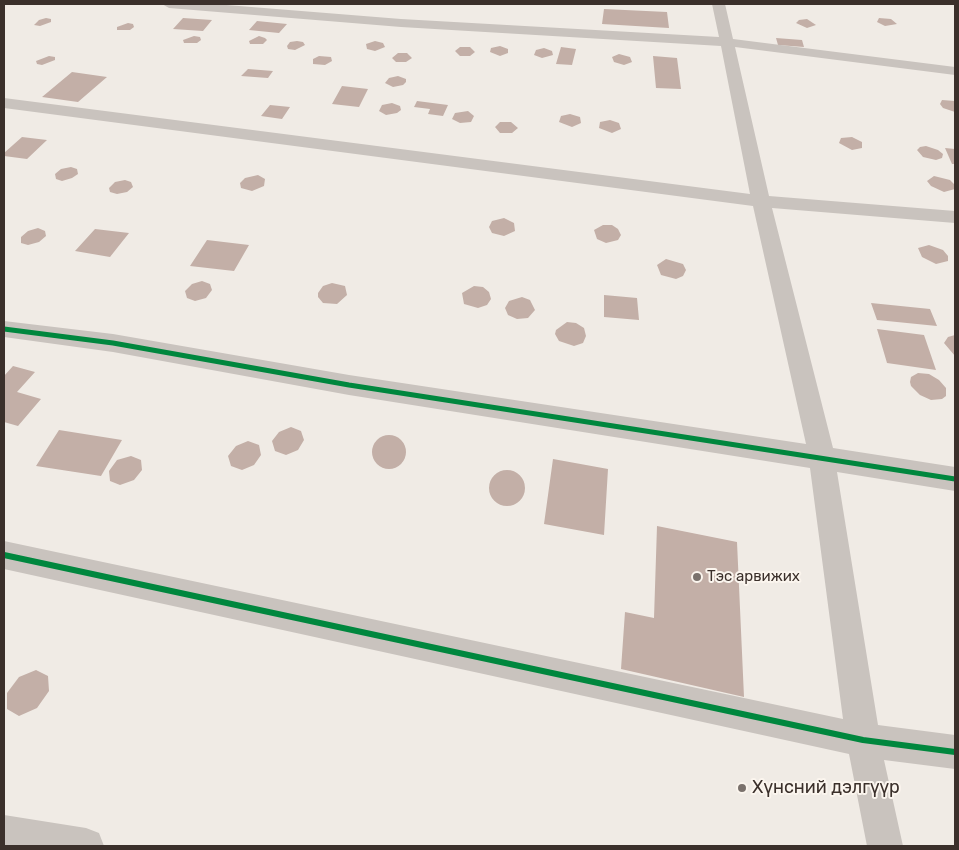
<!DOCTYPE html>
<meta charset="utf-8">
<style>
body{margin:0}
#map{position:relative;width:959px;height:850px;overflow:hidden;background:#f0ebe5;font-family:Rubik,sans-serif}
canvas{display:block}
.frame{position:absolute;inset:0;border:5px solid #3b302b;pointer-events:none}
</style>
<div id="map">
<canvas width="959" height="850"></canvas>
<div class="frame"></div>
</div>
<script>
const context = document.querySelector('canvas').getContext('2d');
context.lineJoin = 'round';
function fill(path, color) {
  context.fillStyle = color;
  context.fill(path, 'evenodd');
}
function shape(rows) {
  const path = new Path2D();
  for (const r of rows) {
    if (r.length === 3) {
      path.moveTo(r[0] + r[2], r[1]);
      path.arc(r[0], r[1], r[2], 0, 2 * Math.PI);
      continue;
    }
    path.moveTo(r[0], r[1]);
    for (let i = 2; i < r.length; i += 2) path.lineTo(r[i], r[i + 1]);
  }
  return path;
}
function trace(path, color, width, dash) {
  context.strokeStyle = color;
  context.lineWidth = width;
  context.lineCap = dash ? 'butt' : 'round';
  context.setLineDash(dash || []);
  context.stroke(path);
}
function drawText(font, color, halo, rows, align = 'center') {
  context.font = font + ' Rubik,sans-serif';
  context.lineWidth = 4;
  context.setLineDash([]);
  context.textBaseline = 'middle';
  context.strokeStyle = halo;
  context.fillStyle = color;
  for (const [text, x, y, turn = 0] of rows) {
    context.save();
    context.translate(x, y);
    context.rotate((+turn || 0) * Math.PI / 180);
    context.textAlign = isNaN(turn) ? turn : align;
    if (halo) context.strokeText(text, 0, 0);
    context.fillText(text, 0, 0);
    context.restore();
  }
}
const building = shape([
 [604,9,667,12,669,28,602,24],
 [46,18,51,19,51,22,40,26,34,25,39,20],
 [183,18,212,20,203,31,173,29],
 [879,18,891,19,897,24,885,26,877,22],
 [807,19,816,25,807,28,796,23,799,20],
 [257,21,287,24,279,33,249,30],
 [128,23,133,24,134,27,130,30,117,30,117,27],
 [194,36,200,37,201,40,197,43,184,43,183,40],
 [259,36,265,38,267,40,263,44,250,44,249,41],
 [776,38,802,40,804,47,778,45],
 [297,41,303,42,305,45,295,50,288,49,287,46,290,42],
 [375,41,383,43,385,47,375,51,367,49,366,44],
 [500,46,508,49,508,53,500,56,490,52,491,48],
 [460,47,470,47,475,52,470,56,460,56,455,51],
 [561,47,576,49,572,65,556,64],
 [544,48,552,51,553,55,542,58,534,55,536,50],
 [398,53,407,53,412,58,406,62,396,62,392,58],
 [619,54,630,57,632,62,624,65,614,62,612,57],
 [49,56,55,57,55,60,42,65,37,64,36,61],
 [319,56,331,57,332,61,325,65,313,64,313,59],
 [653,56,677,58,681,89,656,88],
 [248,69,273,71,268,78,241,76],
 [72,72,107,77,78,102,42,97],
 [398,76,406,79,406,82,403,85,393,87,385,83,389,78],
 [342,86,368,89,359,107,332,104],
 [942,100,955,101,955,112,943,108,940,104],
 [417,101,448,105,443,116,428,114,430,109,414,107],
 [392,103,400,106,401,110,397,113,386,115,379,111,382,105],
 [270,105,290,107,282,119,261,116],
 [468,111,474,116,471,122,460,123,452,119,455,113],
 [570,114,580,117,581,123,572,127,559,122,561,116],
 [610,120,619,123,621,129,612,133,599,128,600,122],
 [500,122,511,122,518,128,512,133,500,133,495,127],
 [22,137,47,140,27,159,4,156,4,153],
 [852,137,862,142,862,148,852,150,839,143,841,138],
 [920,147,926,146,938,150,943,154,942,158,936,160,923,157,917,150],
 [945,148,955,149,955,164,952,164],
 [71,167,77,169,78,174,72,178,62,181,56,179,55,174,61,169],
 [258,175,265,179,264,186,252,191,241,188,240,183,245,178],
 [934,176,950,180,955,185,955,189,944,192,931,186,927,181],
 [125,180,131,182,133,187,127,192,117,194,110,192,109,188,115,182],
 [504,218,514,223,515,231,504,236,492,233,489,227,492,221],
 [603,225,612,225,618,229,621,235,618,240,606,243,597,239,594,230],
 [38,228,45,231,46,236,39,242,28,245,21,243,21,237,28,231],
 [95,229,129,233,110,257,75,251],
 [207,240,249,245,234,271,190,266],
 [929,245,943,250,948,256,948,261,936,264,922,257,918,248],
 [666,259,683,264,686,270,683,276,676,279,661,275,657,265],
 [202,281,210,284,212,290,206,298,195,301,187,298,185,291,192,284],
 [332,283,345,286,347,295,337,304,323,303,318,297,318,293,323,286],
 [474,286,483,287,489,292,491,299,487,305,478,308,464,304,462,293],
 [604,295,637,298,639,320,604,317],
 [522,297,530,300,535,310,528,318,517,319,508,315,505,308,509,301],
 [871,303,930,309,937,326,877,320],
 [567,322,576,323,584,328,586,336,583,343,574,346,559,341,555,334,556,330],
 [877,329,924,335,936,370,887,363],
 [955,335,955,356,944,343,948,337],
 [13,366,35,372,17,392,41,399,18,426,4,422,4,376],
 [918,373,929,374,939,380,946,388,946,396,942,399,931,400,920,395,911,386,910,382,911,377],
 [291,427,301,431,304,440,298,450,286,455,275,451,272,441,279,432],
 [59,430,122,440,101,476,36,466],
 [389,452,17],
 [248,441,259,445,261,455,254,465,242,470,231,466,228,456,236,446],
 [131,456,141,460,142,470,134,480,120,485,110,481,109,471,117,460],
 [553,459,608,469,604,535,544,524],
 [507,488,18],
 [657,526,737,542,744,697,621,669,625,612,654,618],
 [36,670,48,676,49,691,37,708,19,716,7,709,7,693,19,677]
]);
const street = shape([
 [162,4,214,4,401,19,719,37,712,4,725,4,733,39,955,67,955,75,735,47,769,196,955,211,955,223,772,208,833,448,955,467,955,491,837,472,878,725,955,735,955,769,884,760,903,846,867,846,849,754,4,569,4,541,843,719,810,468,349,395,113,352,4,337,4,321,113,334,349,375,806,444,753,206,4,108,4,98,750,194,721,46,401,27,169,8,162,4],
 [4,815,86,828,99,833,104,846,4,846,4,815]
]);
const cyclewayFar1 = shape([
 [4,329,113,343,349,385,955,479]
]);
const cycleway = shape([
 [4,555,863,740,955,752]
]);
const markers = [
 [697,577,5,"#7a716c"],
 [742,788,5,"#7a716c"]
];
const poiNames = [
 ["Тэс арвижих",707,577]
];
const nearPoinames = [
 ["Хүнсний дэлгүүр",752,788]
];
fill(building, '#c3afa7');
fill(street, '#c9c3be');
trace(cyclewayFar1, '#00873e', 5);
trace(cycleway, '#00873e', 6);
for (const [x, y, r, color] of markers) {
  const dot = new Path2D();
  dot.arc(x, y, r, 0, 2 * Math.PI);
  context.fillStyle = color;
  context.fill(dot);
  trace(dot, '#fbf5ee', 2);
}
drawText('15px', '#3b302b', '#fbf5ee', poiNames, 'left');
drawText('18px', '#3b302b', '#fbf5ee', nearPoinames, 'left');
</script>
